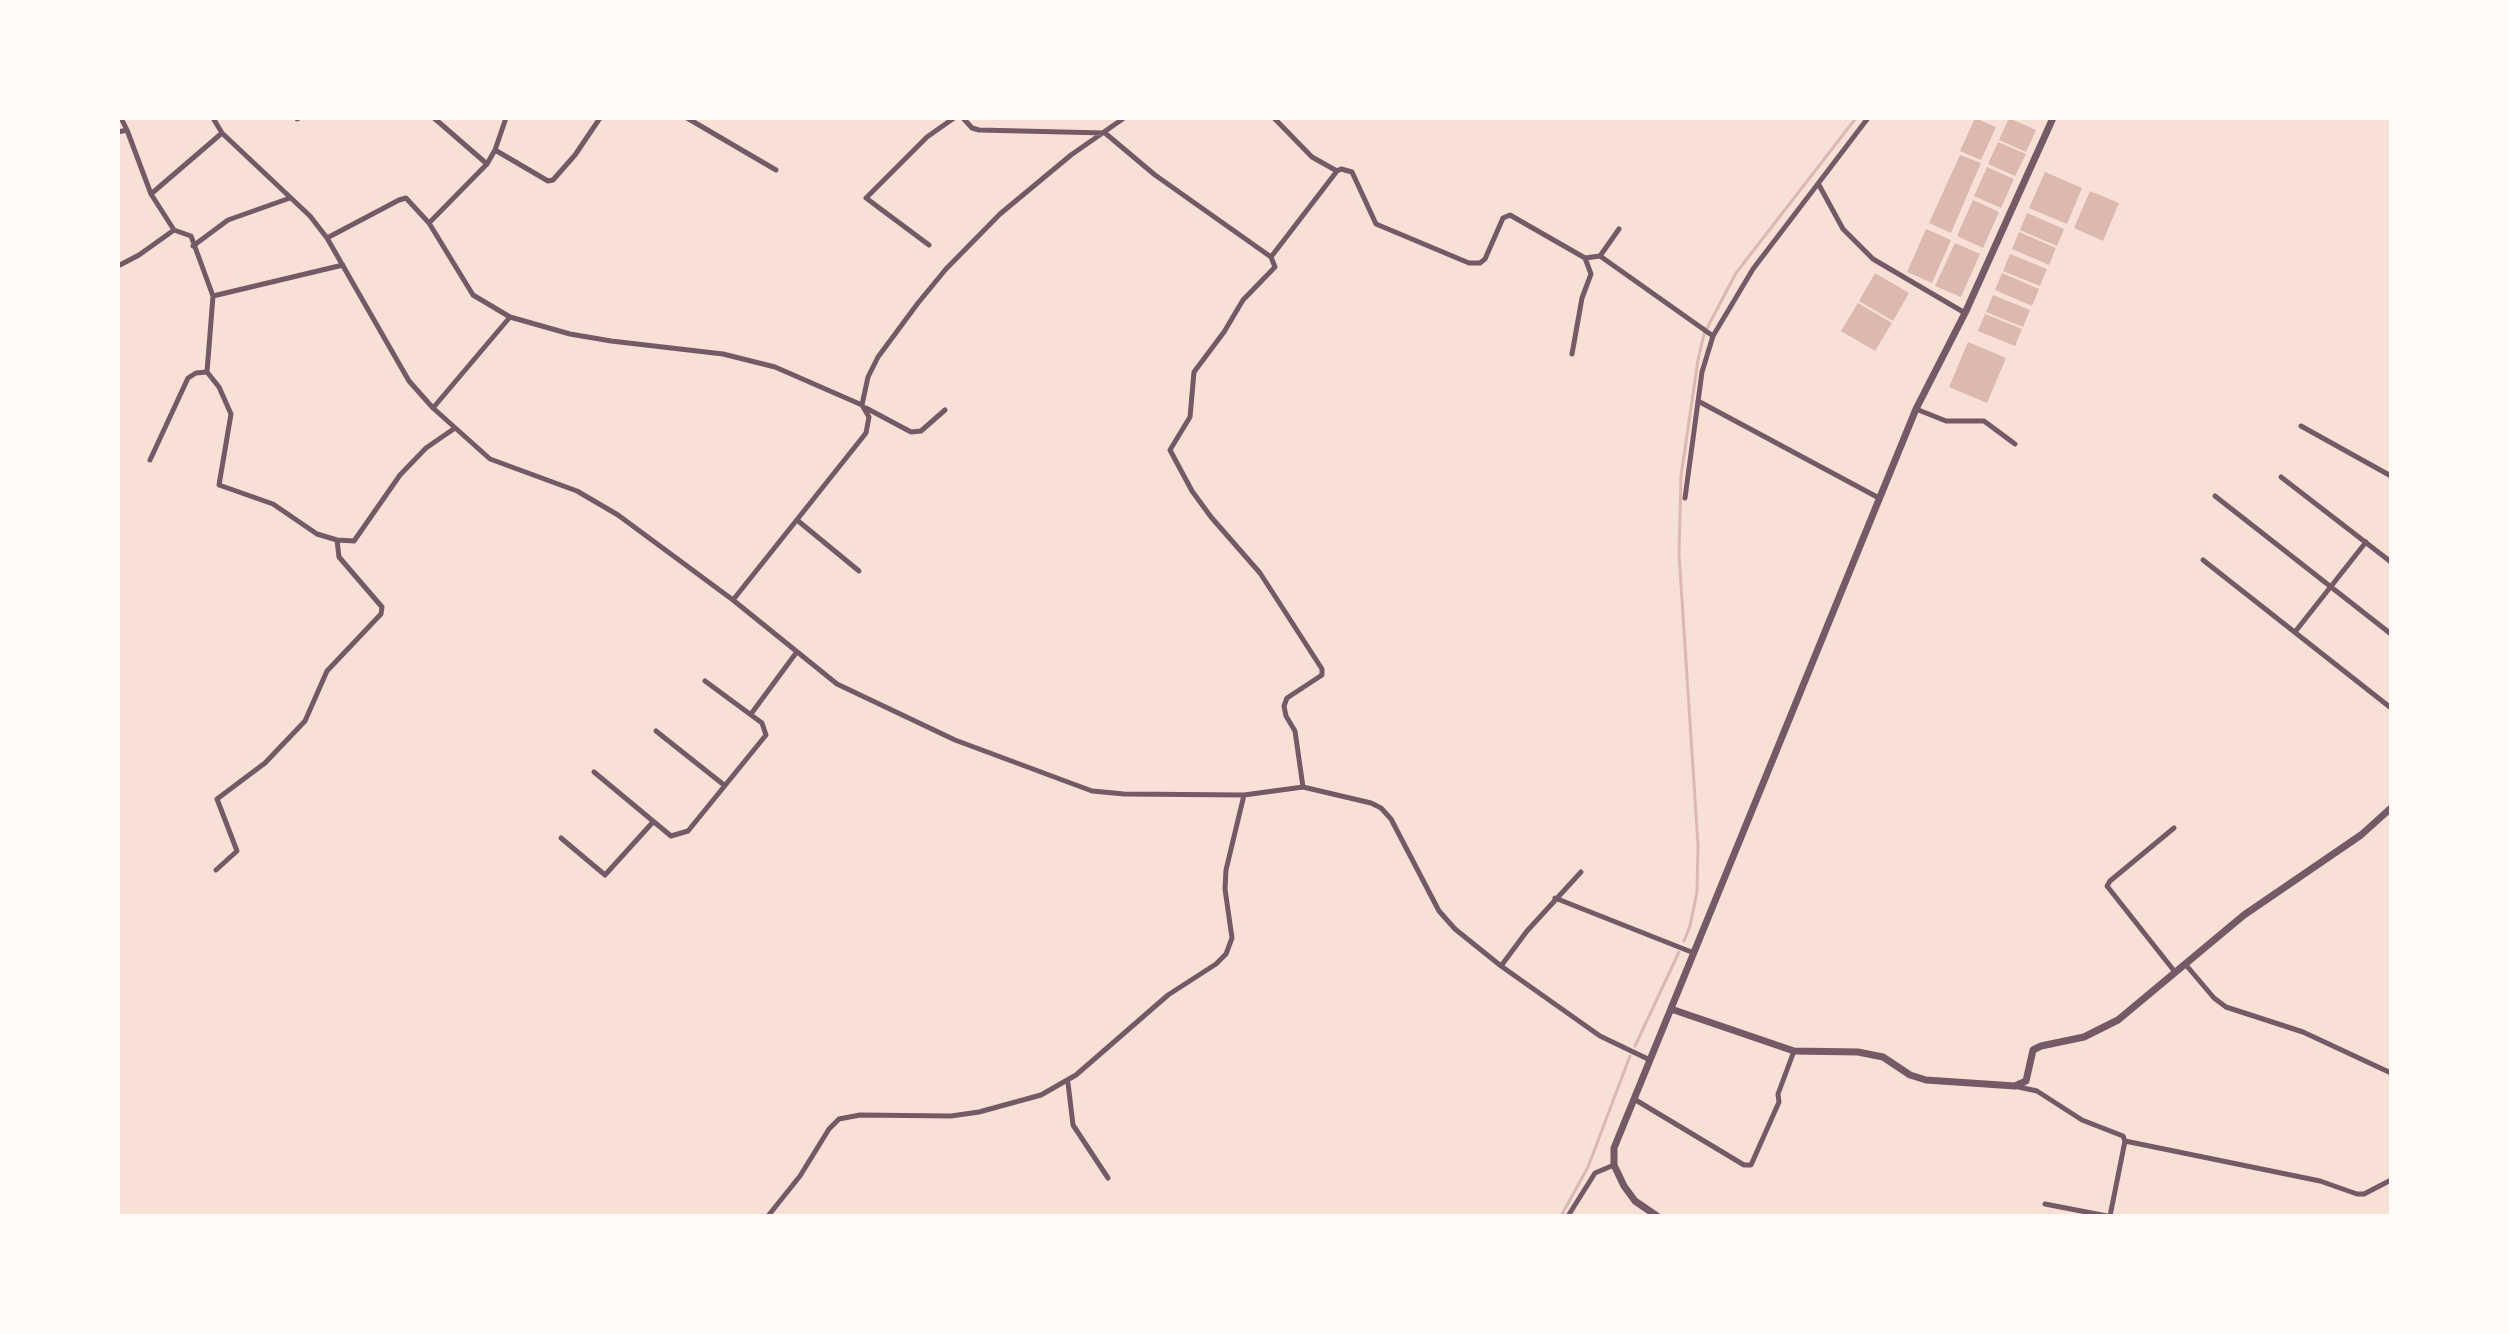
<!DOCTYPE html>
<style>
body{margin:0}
#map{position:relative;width:2509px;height:1334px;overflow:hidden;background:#f7e1d7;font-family:"Archivo Narrow",sans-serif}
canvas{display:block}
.frame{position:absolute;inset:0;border:120px solid #fffaf5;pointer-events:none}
</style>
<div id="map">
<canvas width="2509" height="1334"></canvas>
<div class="frame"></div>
</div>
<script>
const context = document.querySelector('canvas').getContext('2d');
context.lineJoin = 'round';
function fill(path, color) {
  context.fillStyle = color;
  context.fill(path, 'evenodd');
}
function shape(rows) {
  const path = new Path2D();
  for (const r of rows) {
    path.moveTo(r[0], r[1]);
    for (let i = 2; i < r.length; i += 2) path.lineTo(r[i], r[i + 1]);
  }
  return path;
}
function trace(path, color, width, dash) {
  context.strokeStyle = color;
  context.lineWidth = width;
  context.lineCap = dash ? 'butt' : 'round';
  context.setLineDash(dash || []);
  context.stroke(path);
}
const water = shape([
 [1975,118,1996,127,1981,160,1960,151],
 [2009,118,2036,130,2026,152,1999,140],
 [1998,142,2026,154,2015,176,1988,164],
 [1960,155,1981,163,1951,233,1929,223],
 [1987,167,2014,179,2001,208,1974,196],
 [2045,172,2082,188,2067,224,2029,208],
 [2090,191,2119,203,2103,241,2074,228],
 [1973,200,1999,212,1983,248,1957,236],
 [2027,213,2064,229,2057,246,2020,230],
 [1926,229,1951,240,1932,283,1907,272],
 [2019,232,2056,248,2049,265,2012,249],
 [1955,243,1980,254,1961,297,1935,286],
 [2010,254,2047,269,2040,286,2003,271],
 [1875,273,1909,293,1893,321,1859,301],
 [2002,273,2039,289,2032,306,1995,290],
 [1993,295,2030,310,2023,327,1986,312],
 [1858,303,1892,323,1875,351,1841,331],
 [1985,314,2022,329,2015,346,1978,331],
 [1968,342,2006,358,1987,403,1949,387]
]);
const stream = shape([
 [1684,941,1690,926,1697,892,1698,845,1679,554,1681,476,1698,360,1704,334,1736,273,1856,118],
 [1635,1046,1679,952],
 [1561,1216,1588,1167,1630,1056]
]);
const minor = shape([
 [121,118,127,130],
 [213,118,222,133,310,216,327,238,409,381,433,408,490,459,577,491,618,515,733,600,837,684,955,740,1092,791,1124,794,1244,795,1303,787,1371,803,1381,808,1391,819,1439,911,1455,929,1501,966,1600,1036,1650,1060],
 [434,118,487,164,495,150,548,181,553,180,575,155,600,118],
 [687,118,776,170],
 [963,118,972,128,979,130,1105,133,1155,175,1271,257,1275,267,1243,300,1224,332,1194,372,1190,417,1170,450,1192,491,1211,517,1260,573,1322,669,1322,675,1287,698,1284,706,1286,716,1295,731,1303,787],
 [1274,118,1312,157,1337,171],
 [297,119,299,118],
 [118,132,127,130,151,194,174,230],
 [495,150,506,118],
 [1819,185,1843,229,1873,259,1965,313],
 [151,194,222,133],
 [429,223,487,164],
 [327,238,399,200,406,198,429,223,473,295,510,317,570,334,611,341,723,354,775,367,862,405],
 [929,245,866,198,927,137,954,118],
 [193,246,228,220,290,198],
 [1600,256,1713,336],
 [1271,257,1337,171,1341,169,1352,172,1376,224,1469,263,1480,263,1485,259,1503,218,1510,215,1585,258],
 [118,266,139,255,174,230,191,236,213,296,207,372,219,387,231,414,219,485,273,504,317,534,337,540,354,541,400,475,426,448,455,428],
 [213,296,343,265],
 [1572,354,1582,298,1591,274,1585,258,1600,256,1619,229],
 [1698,401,1879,498],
 [433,408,510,317],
 [866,408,911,432,921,431,945,410],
 [1916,409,1946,421,1984,421,2015,444],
 [2301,426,2391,476],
 [150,460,188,378,196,373,207,372],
 [2281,477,2391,562],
 [2215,496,2391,634],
 [1685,498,1702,372,1713,336,1753,269,1868,118],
 [797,520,859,571],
 [2203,560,2391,708],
 [733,600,866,433,869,417,862,405,868,377,878,357,918,303,946,269,1000,214,1071,155,1124,118],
 [2295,632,2366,542],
 [751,714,796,653],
 [656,731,724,785],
 [594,772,671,836,688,831,766,735,762,723,705,681],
 [2174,828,2110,881,2107,886,2175,972],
 [561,838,605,875,653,822],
 [216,870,237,851,217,799,265,763,305,721,327,671,381,614,382,607,339,557,337,540],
 [1555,898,1694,953],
 [2186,965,2214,998,2226,1007,2303,1032,2391,1073],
 [1501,966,1527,931,1581,872],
 [1068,1083,1073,1125,1108,1178],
 [2014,1086,2037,1091,2082,1120,2123,1136,2125,1141,2110,1216],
 [1634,1099,1744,1165,1751,1165,1779,1102,1778,1094,1794,1051],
 [2125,1141,2320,1181,2357,1194,2364,1194,2391,1180],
 [2045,1204,2107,1216],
 [768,1216,800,1176,829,1129,839,1119,860,1115,951,1116,979,1112,1041,1095,1076,1075,1168,995,1216,964,1226,954,1232,938,1225,889,1226,870,1244,795],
 [1568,1216,1595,1173,1614,1165]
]);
const tertiary = shape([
 [1671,1009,1794,1051,1858,1052,1883,1057,1910,1075,1926,1080,2015,1086,2026,1081,2033,1050,2041,1046,2084,1037,2118,1020,2244,915,2361,835,2391,808],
 [1657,1216,1635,1201,1624,1186,1614,1165,1614,1148,1916,409,1965,313,2053,118]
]);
fill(water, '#dcb8b0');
trace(stream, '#dcb8b0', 3);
trace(minor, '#755966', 5);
trace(tertiary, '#755966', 7);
</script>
